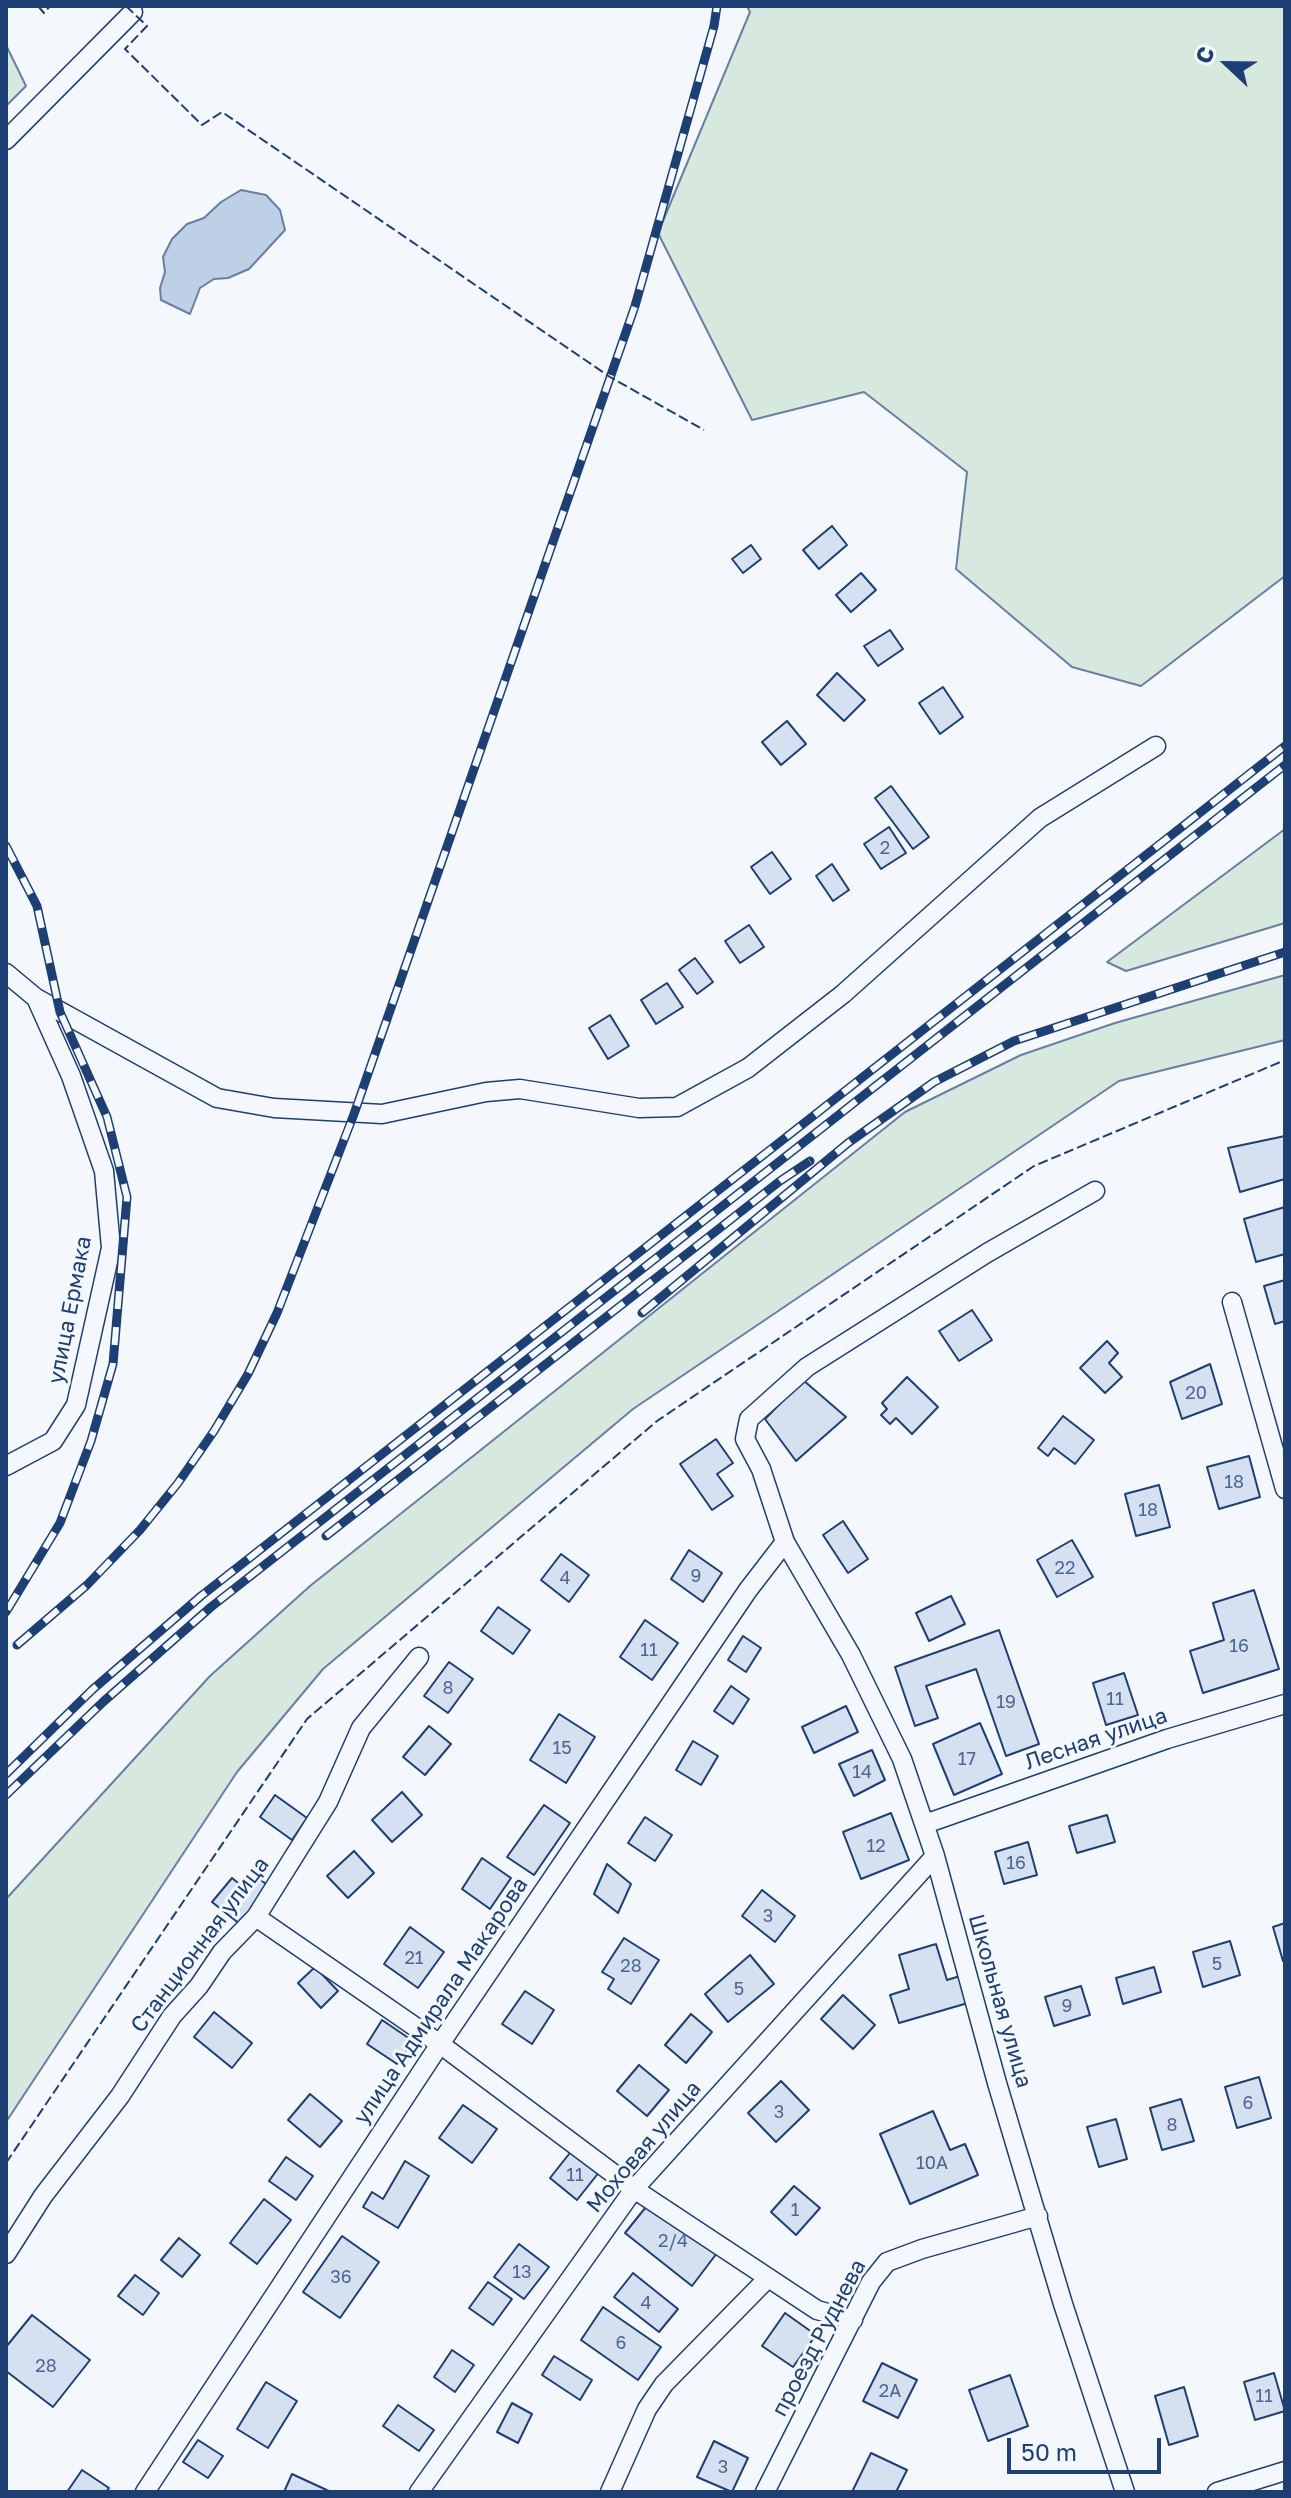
<!DOCTYPE html>
<meta charset="utf-8">
<style>
body{margin:0}
#map{position:relative;width:1291px;height:2498px;overflow:hidden;background:#f4f7fb;font-family:"Golos Text",sans-serif}
canvas{display:block}
.frame{position:absolute;inset:0;border:8px solid #1d3f73;pointer-events:none}
.north{position:absolute;left:1187px;top:24px;width:80px;height:80px;-webkit-text-stroke:6px #f4f7fb;paint-order:stroke;rotate:292deg;font-size:22px;font-weight:700;line-height:32px;text-align:center;color:#1d3f73}
.north::after{content:'';display:block;margin:auto;width:28px;height:36px;background:#1d3f73;clip-path:polygon(50% 0,100% 100%,50% 72%,0 100%)}
.scale{position:absolute;left:1007px;top:2438px;width:154px;height:36px;box-sizing:border-box;border:4px solid #1d3f73;border-top:0;padding-left:10px;font-size:24px;line-height:28px;white-space:nowrap;color:#1d3f73;-webkit-text-stroke:6px #f4f7fb;paint-order:stroke}
</style>
<div id="map">
<canvas width="1291" height="2498"></canvas>
<div class="frame"></div>
<div class="north">С</div>
<div class="scale">50 m</div>
</div>
<script>
const context = document.querySelector('canvas').getContext('2d');
context.lineJoin = 'round';
function fill(path, color) {
  context.fillStyle = color;
  context.fill(path, 'evenodd');
}
function shape(rows) {
  const path = new Path2D();
  for (const r of rows) {
    path.moveTo(r[0], r[1]);
    for (let i = 2; i < r.length; i += 2) path.lineTo(r[i], r[i + 1]);
  }
  return path;
}
function trace(path, color, width, dash) {
  context.strokeStyle = color;
  context.lineWidth = width;
  context.lineCap = dash ? 'butt' : 'round';
  context.setLineDash(dash || []);
  context.stroke(path);
}
function drawText(font, color, halo, rows, align = 'center') {
  context.font = font + ' "Golos Text",sans-serif';
  context.lineWidth = 6;
  context.setLineDash([]);
  context.textBaseline = 'middle';
  context.strokeStyle = halo;
  context.fillStyle = color;
  for (const [text, x, y, turn = 0] of rows) {
    context.save();
    context.translate(x, y);
    context.rotate((+turn || 0) * Math.PI / 180);
    context.textAlign = isNaN(turn) ? turn : align;
    if (halo) context.strokeText(text, 0, 0);
    context.fillText(text, 0, 0);
    context.restore();
  }
}
const green = shape([
 [747,6,1285,6,1285,576,1141,686,1072,667,956,569,967,472,864,392,752,420,658,233,750,12,747,6],
 [6,45,26,86,6,106,6,45],
 [1285,829,1285,923,1126,971,1107,962,1285,829],
 [1285,975,1285,1040,1119,1081,633,1409,323,1669,237,1772,6,2122,6,1899,210,1676,310,1586,905,1112,1021,1055,1115,1023,1285,975]
]);
const water = shape([
 [241,190,266,195,280,210,285,230,249,269,228,278,214,279,200,288,190,314,161,300,160,288,165,272,163,257,172,239,187,224,204,218,221,202,241,190]
]);
const building = shape([
 [832,526,847,545,819,569,803,550,832,526],
 [751,545,761,559,743,573,732,559,751,545],
 [861,573,876,590,851,612,836,595,861,573],
 [890,630,903,649,878,666,864,646,890,630],
 [837,673,865,700,844,721,817,695,837,673],
 [943,687,963,717,940,734,919,703,943,687],
 [787,721,806,744,781,765,762,742,787,721],
 [891,786,929,837,913,849,875,798,891,786],
 [889,827,906,853,881,869,864,844,889,827],
 [772,852,791,879,770,894,751,867,772,852],
 [832,864,849,890,833,901,816,876,832,864],
 [749,925,764,947,740,963,725,941,749,925],
 [695,958,713,982,697,994,679,970,695,958],
 [667,983,683,1007,656,1024,641,1000,667,983],
 [610,1015,629,1046,608,1059,589,1028,610,1015],
 [1285,1136,1285,1179,1240,1192,1228,1148,1285,1136],
 [1285,1207,1285,1254,1256,1262,1244,1219,1285,1207],
 [1285,1280,1285,1321,1275,1324,1264,1286,1285,1280],
 [972,1310,992,1340,959,1361,939,1331,972,1310],
 [1107,1341,1118,1353,1109,1363,1122,1377,1105,1393,1080,1368,1107,1341],
 [1210,1364,1222,1404,1182,1419,1170,1382,1210,1364],
 [907,1377,938,1407,912,1434,896,1418,890,1424,881,1415,887,1409,882,1403,907,1377],
 [803,1380,846,1417,796,1461,765,1419,803,1380],
 [1063,1416,1094,1440,1075,1464,1054,1448,1048,1456,1038,1448,1063,1416],
 [716,1439,733,1463,717,1474,733,1496,712,1510,680,1464,716,1439],
 [1249,1456,1260,1497,1219,1509,1207,1467,1249,1456],
 [1159,1485,1170,1527,1136,1536,1125,1494,1159,1485],
 [843,1521,868,1559,848,1573,823,1535,843,1521],
 [1072,1540,1093,1577,1057,1597,1037,1560,1072,1540],
 [689,1550,722,1573,703,1602,671,1579,689,1550],
 [561,1554,589,1575,569,1602,541,1580,561,1554],
 [1254,1590,1279,1669,1203,1693,1190,1651,1224,1640,1213,1603,1254,1590],
 [951,1596,965,1624,929,1641,916,1613,951,1596],
 [498,1607,530,1630,513,1654,481,1631,498,1607],
 [645,1620,678,1643,652,1680,620,1657,645,1620],
 [999,1630,1039,1744,1006,1756,976,1669,926,1686,938,1718,915,1726,895,1667,999,1630],
 [743,1636,761,1648,746,1672,728,1660,743,1636],
 [449,1662,473,1679,448,1713,424,1696,449,1662],
 [1124,1673,1138,1715,1106,1725,1093,1683,1124,1673],
 [731,1686,749,1699,733,1724,714,1711,731,1686],
 [846,1706,858,1732,814,1753,802,1727,846,1706],
 [559,1714,595,1737,566,1783,530,1760,559,1714],
 [980,1723,1002,1774,954,1795,933,1744,980,1723],
 [429,1726,451,1744,425,1775,403,1757,429,1726],
 [693,1741,718,1756,701,1785,676,1770,693,1741],
 [872,1750,885,1780,854,1796,839,1764,872,1750],
 [402,1792,422,1815,392,1842,372,1820,402,1792],
 [275,1795,307,1818,292,1840,260,1817,275,1795],
 [544,1805,570,1823,534,1875,507,1857,544,1805],
 [891,1813,909,1860,861,1879,843,1832,891,1813],
 [1107,1815,1115,1842,1077,1853,1069,1826,1107,1815],
 [645,1817,672,1835,655,1861,628,1843,645,1817],
 [1028,1842,1037,1875,1004,1884,995,1852,1028,1842],
 [354,1851,374,1873,348,1898,327,1876,354,1851],
 [482,1858,511,1878,490,1909,462,1889,482,1858],
 [607,1864,631,1884,618,1913,594,1894,607,1864],
 [253,1874,270,1887,241,1925,212,1902,232,1878,243,1887,253,1874],
 [762,1890,795,1916,775,1942,742,1916,762,1890],
 [1285,1923,1285,1960,1283,1961,1273,1927,1285,1923],
 [410,1927,444,1952,418,1988,384,1964,410,1927],
 [624,1938,659,1960,631,2004,608,1989,614,1979,602,1972,624,1938],
 [1230,1941,1240,1975,1203,1987,1193,1952,1230,1941],
 [936,1944,947,1980,960,1976,968,2003,899,2023,890,1995,909,1989,899,1955,936,1944],
 [750,1955,774,1984,728,2022,705,1994,750,1955],
 [315,1967,338,1991,321,2008,298,1983,315,1967],
 [1154,1967,1161,1992,1123,2004,1116,1978,1154,1967],
 [1081,1986,1090,2015,1054,2026,1045,1997,1081,1986],
 [525,1991,554,2010,532,2044,502,2024,525,1991],
 [843,1995,875,2025,853,2049,821,2019,843,1995],
 [214,2012,252,2043,232,2068,194,2037,214,2012],
 [691,2014,712,2032,686,2063,665,2045,691,2014],
 [382,2020,413,2041,397,2064,367,2044,382,2020],
 [639,2065,669,2090,647,2116,617,2091,639,2065],
 [1259,2077,1271,2118,1237,2128,1225,2087,1259,2077],
 [781,2081,809,2110,776,2142,748,2113,781,2081],
 [310,2094,342,2121,320,2147,288,2120,310,2094],
 [1181,2099,1194,2141,1162,2150,1150,2108,1181,2099],
 [463,2105,497,2129,472,2163,439,2138,463,2105],
 [933,2111,950,2150,965,2144,978,2175,910,2204,880,2134,933,2111],
 [1116,2119,1127,2159,1099,2167,1087,2127,1116,2119],
 [573,2149,600,2171,577,2200,550,2178,573,2149],
 [286,2157,313,2176,296,2200,269,2181,286,2157],
 [405,2161,429,2176,398,2228,363,2207,372,2192,383,2199,405,2161],
 [794,2186,820,2208,796,2235,771,2212,794,2186],
 [654,2197,720,2249,692,2286,625,2233,654,2197],
 [264,2199,291,2220,257,2264,230,2243,264,2199],
 [342,2236,379,2262,340,2318,303,2292,342,2236],
 [179,2238,200,2255,182,2277,161,2260,179,2238],
 [519,2244,549,2267,524,2299,494,2277,519,2244],
 [633,2273,678,2309,659,2332,614,2297,633,2273],
 [135,2275,159,2293,143,2315,118,2296,135,2275],
 [488,2282,512,2299,493,2325,469,2308,488,2282],
 [603,2307,661,2347,638,2380,581,2340,603,2307],
 [785,2313,816,2335,793,2367,762,2346,785,2313],
 [32,2315,90,2360,53,2407,6,2371,6,2347,32,2315],
 [452,2350,474,2365,455,2392,434,2377,452,2350],
 [554,2356,592,2380,580,2400,542,2375,554,2356],
 [882,2363,917,2380,898,2418,863,2401,882,2363],
 [1274,2373,1285,2411,1255,2420,1244,2382,1274,2373],
 [1010,2375,1028,2426,988,2441,969,2390,1010,2375],
 [266,2382,297,2401,268,2448,237,2429,266,2382],
 [1184,2387,1198,2436,1169,2445,1155,2396,1184,2387],
 [512,2403,532,2414,518,2443,497,2432,512,2403],
 [398,2405,434,2430,419,2451,383,2426,398,2405],
 [198,2440,223,2456,208,2478,183,2462,198,2440],
 [714,2441,748,2458,732,2492,697,2477,714,2441],
 [871,2453,907,2470,896,2492,852,2492,871,2453],
 [82,2470,109,2488,106,2492,67,2492,82,2470],
 [292,2474,331,2492,284,2492,292,2474]
]);
const street = shape([
 [6,140,133,12],
 [6,973,36,998,217,1098,274,1108,382,1114,486,1092,520,1089,639,1108,677,1107,748,1068,843,994,1040,818,1156,746],
 [1095,1191,987,1253,807,1367,749,1419,745,1439,761,1469,785,1542,851,1655,902,1759,935,1856,997,2083,1063,2304,1125,2492],
 [1232,1302,1285,1489],
 [6,1466,53,1441,76,1405,111,1248,104,1171,71,1076,36,998],
 [925,1824,1167,1739,1285,1704],
 [256,1917,440,2044,634,2189,817,2310,853,2320],
 [6,2254,43,2196,120,2096,172,2016,199,1986,222,1952,256,1917,328,1802,361,1728,419,1657],
 [145,2492,440,2044,748,1590,785,1542],
 [419,2492,634,2189,935,1856],
 [610,2492,647,2409,664,2384,768,2278],
 [765,2492,871,2282,887,2262,922,2249,1038,2216],
 [1217,2492,1285,2471]
]);
const rail = shape([
 [6,846,37,906,60,1012,107,1117,127,1197,113,1364,91,1441,60,1523,6,1612],
 [642,1313,848,1143,934,1082,1014,1041,1285,952],
 [326,1536,780,1181,810,1161],
 [17,1645,87,1585,140,1530,178,1483,214,1431,248,1374,277,1313,354,1114,635,306,714,26,717,6],
 [6,1774,92,1690,201,1596,1285,746],
 [6,1795,103,1702,211,1607,1285,765]
]);
const fence = shape([
 [38,6,44,13,50,6],
 [126,6,147,26,125,49,202,125,222,112,610,377,704,430],
 [6,2163,307,1719,657,1421,1034,1166,1285,1060]
]);
const numberNames = [
 ["2",885,848],
 ["20",1196,1393],
 ["18",1234,1482],
 ["18",1148,1510],
 ["22",1065,1568],
 ["9",696,1576],
 ["4",565,1578],
 ["16",1239,1646],
 ["11",649,1650],
 ["8",448,1688],
 ["11",1115,1699],
 ["19",1006,1702],
 ["15",562,1748],
 ["17",967,1759],
 ["14",862,1772],
 ["12",876,1846],
 ["16",1016,1863],
 ["3",768,1916],
 ["21",414,1958],
 ["5",1217,1964],
 ["28",631,1966],
 ["5",739,1989],
 ["9",1067,2006],
 ["6",1248,2103],
 ["3",779,2112],
 ["8",1172,2125],
 ["10А",932,2163],
 ["11",575,2175],
 ["1",795,2210],
 ["2/4",673,2241],
 ["13",522,2272],
 ["36",341,2277],
 ["4",646,2303],
 ["6",621,2343],
 ["28",46,2366],
 ["2А",890,2391],
 ["11",1264,2396],
 ["3",723,2467]
];
const streetNames = [
 ["улица Ермака",70,1310,-79],
 ["Лесная улица",1096,1739,-19],
 ["Станционная улица",200,1945,-53],
 ["улица Адмирала Макарова",441,2001,-56],
 ["Школьная улица",1000,2001,74],
 ["Моховая улица",644,2147,-50],
 ["проезд Руднева",819,2338,-62]
];
fill(green, '#d7e8df');
trace(green, '#687fa3', 2);
fill(water, '#bed0e5');
trace(water, '#687fa3', 2);
fill(building, '#d5e0f0');
trace(building, '#1d3f73', 2);
trace(street, '#1d3f73', 21);
trace(street, '#f4f7fb', 18);
trace(rail, '#1d3f73', 9);
trace(rail, '#f4f7fb', 6, [18]);
trace(fence, '#1d3f73', 2, [10, 4]);
drawText('18px', '#4b6792', null, numberNames);
drawText('22px', '#1d3f73', '#f4f7fb', streetNames);
</script>
